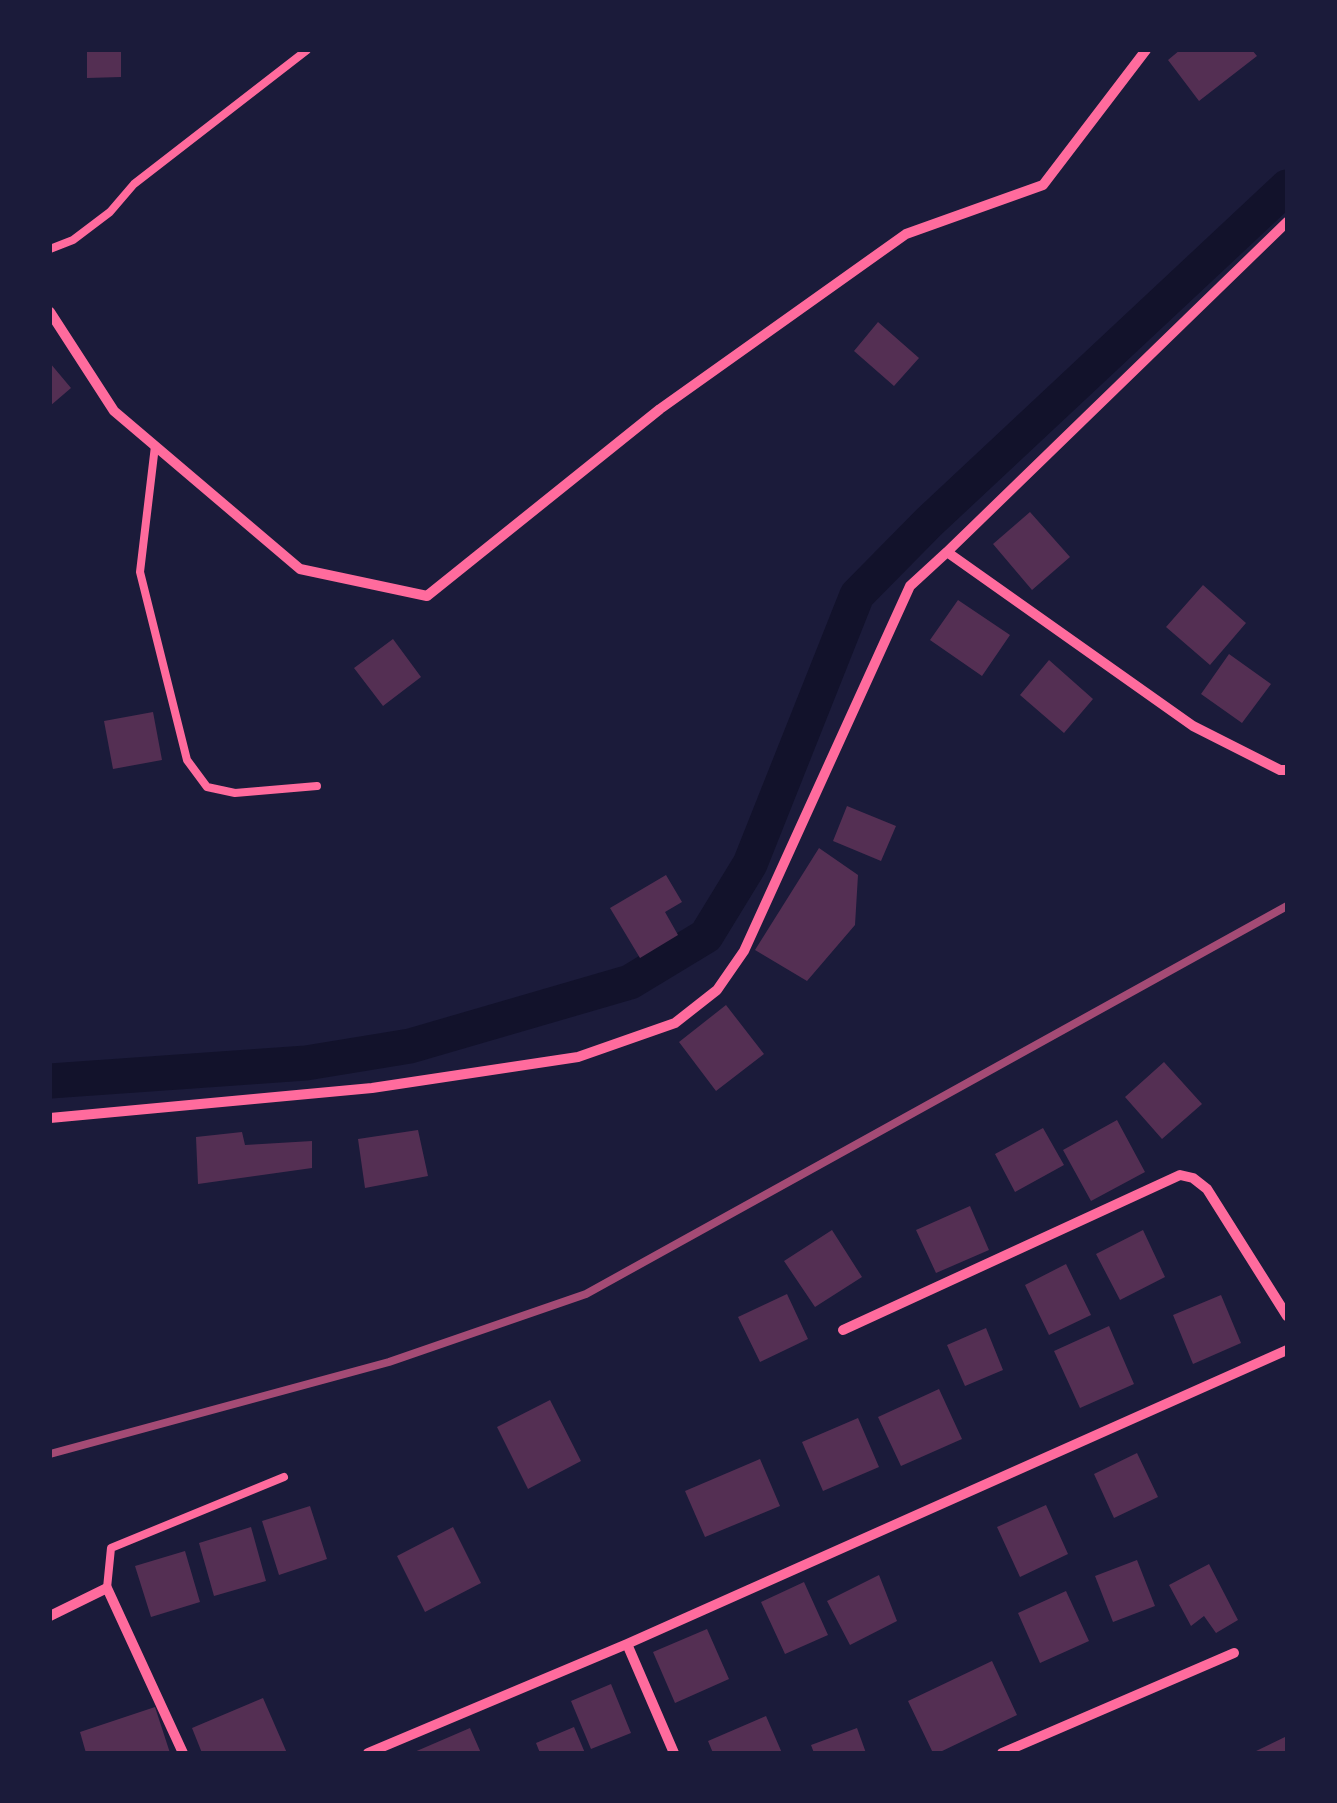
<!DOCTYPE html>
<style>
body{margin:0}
#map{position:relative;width:1337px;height:1803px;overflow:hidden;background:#1b1b3a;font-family:Manrope,sans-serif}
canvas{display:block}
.frame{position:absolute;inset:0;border:52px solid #1b1b3a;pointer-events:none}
</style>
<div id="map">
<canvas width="1337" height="1803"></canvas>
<div class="frame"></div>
</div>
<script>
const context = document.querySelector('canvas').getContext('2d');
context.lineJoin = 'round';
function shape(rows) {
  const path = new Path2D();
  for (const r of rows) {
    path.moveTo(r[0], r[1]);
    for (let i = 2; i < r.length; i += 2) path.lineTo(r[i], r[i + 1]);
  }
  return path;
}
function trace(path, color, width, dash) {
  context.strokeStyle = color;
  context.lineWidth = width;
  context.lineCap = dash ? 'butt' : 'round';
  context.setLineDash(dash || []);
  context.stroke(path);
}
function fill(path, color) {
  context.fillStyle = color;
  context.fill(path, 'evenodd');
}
const canal = shape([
 [50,1081,306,1063,410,1046,630,982,706,936,750,864,857,595,929,522,1287,187]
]);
const building = shape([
 [87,50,121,50,121,77,87,78],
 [1180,50,1252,50,1257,56,1199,101,1168,60],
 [878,322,919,358,894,386,854,351],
 [50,363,71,388,50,406],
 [1030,512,1070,557,1032,590,993,544],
 [1203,585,1246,623,1210,665,1166,627],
 [958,600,1010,635,982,676,930,640],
 [393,639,421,677,383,706,354,668],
 [1229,654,1271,684,1242,723,1201,694],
 [1049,660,1093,699,1064,733,1020,695],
 [153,712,162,760,113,769,104,721],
 [847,806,896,826,881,861,833,841],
 [819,848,858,875,855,925,807,981,755,950],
 [666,875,682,902,665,912,678,935,640,958,610,908],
 [726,1005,764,1054,716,1091,679,1042],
 [1164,1062,1202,1104,1162,1139,1125,1097],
 [1117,1120,1145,1172,1091,1201,1063,1150],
 [1043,1128,1064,1165,1015,1192,995,1154],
 [418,1130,428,1176,365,1188,358,1139],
 [242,1132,245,1145,312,1141,312,1168,198,1184,196,1137],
 [970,1206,989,1250,936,1273,916,1230],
 [832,1230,862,1277,815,1307,784,1261],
 [1143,1230,1165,1277,1120,1300,1096,1254],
 [1066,1264,1091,1315,1049,1335,1025,1285],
 [787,1294,808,1339,760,1362,738,1317],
 [1221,1295,1241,1343,1193,1364,1173,1315],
 [1109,1326,1134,1384,1080,1408,1054,1351],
 [986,1328,1003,1370,965,1386,947,1345],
 [939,1389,962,1439,901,1466,878,1417],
 [550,1400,581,1461,528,1489,497,1427],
 [858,1418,879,1467,823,1491,802,1442],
 [1137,1453,1158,1497,1114,1518,1094,1474],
 [760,1459,780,1506,705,1537,685,1491],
 [1046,1505,1068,1554,1020,1577,997,1527],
 [310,1506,327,1559,279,1575,262,1521],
 [251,1527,266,1581,214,1596,199,1543],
 [453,1527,481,1583,425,1612,397,1556],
 [185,1551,200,1602,151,1617,135,1566],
 [1137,1560,1155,1606,1113,1622,1095,1576],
 [1209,1564,1238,1620,1216,1633,1204,1616,1191,1626,1169,1585],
 [879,1575,897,1621,850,1645,827,1601],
 [804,1582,828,1635,785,1654,761,1602],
 [1066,1591,1089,1641,1040,1663,1018,1613],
 [707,1629,729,1679,675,1703,653,1652],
 [992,1661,1017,1715,938,1753,933,1753,908,1701],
 [611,1684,631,1733,591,1749,571,1701],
 [263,1698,287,1753,202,1753,192,1728],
 [155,1707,170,1753,86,1753,80,1732],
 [766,1716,782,1753,713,1753,708,1741],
 [574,1727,585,1753,540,1753,536,1743],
 [470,1728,481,1753,412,1753],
 [857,1728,866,1753,814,1753,811,1745],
 [1287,1736,1287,1753,1252,1753]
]);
const service = shape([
 [50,249,73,240,110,212,134,184,307,50],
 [155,446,140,572,187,760,207,787,235,793,317,786],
 [107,1588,111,1548,284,1477]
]);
const minor = shape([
 [50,312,114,411,300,569,427,596,660,409,906,234,1043,185,1146,50],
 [947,552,1193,726,1280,770,1287,770],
 [50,1118,372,1088,578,1057,675,1023,717,990,744,951,910,586,947,552,1287,222],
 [843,1330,1180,1175,1193,1178,1207,1189,1287,1316],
 [50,1616,107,1588,183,1753],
 [627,1644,674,1753],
 [368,1753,627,1644,1287,1350],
 [1002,1753,1234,1653]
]);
const rail = shape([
 [50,1454,389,1362,586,1294,1287,906]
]);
trace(canal, '#12122b', 35);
fill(building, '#542f53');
trace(service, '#ff6b9d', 8);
trace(minor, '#ff6b9d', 10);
trace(rail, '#a44b75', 8);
</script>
